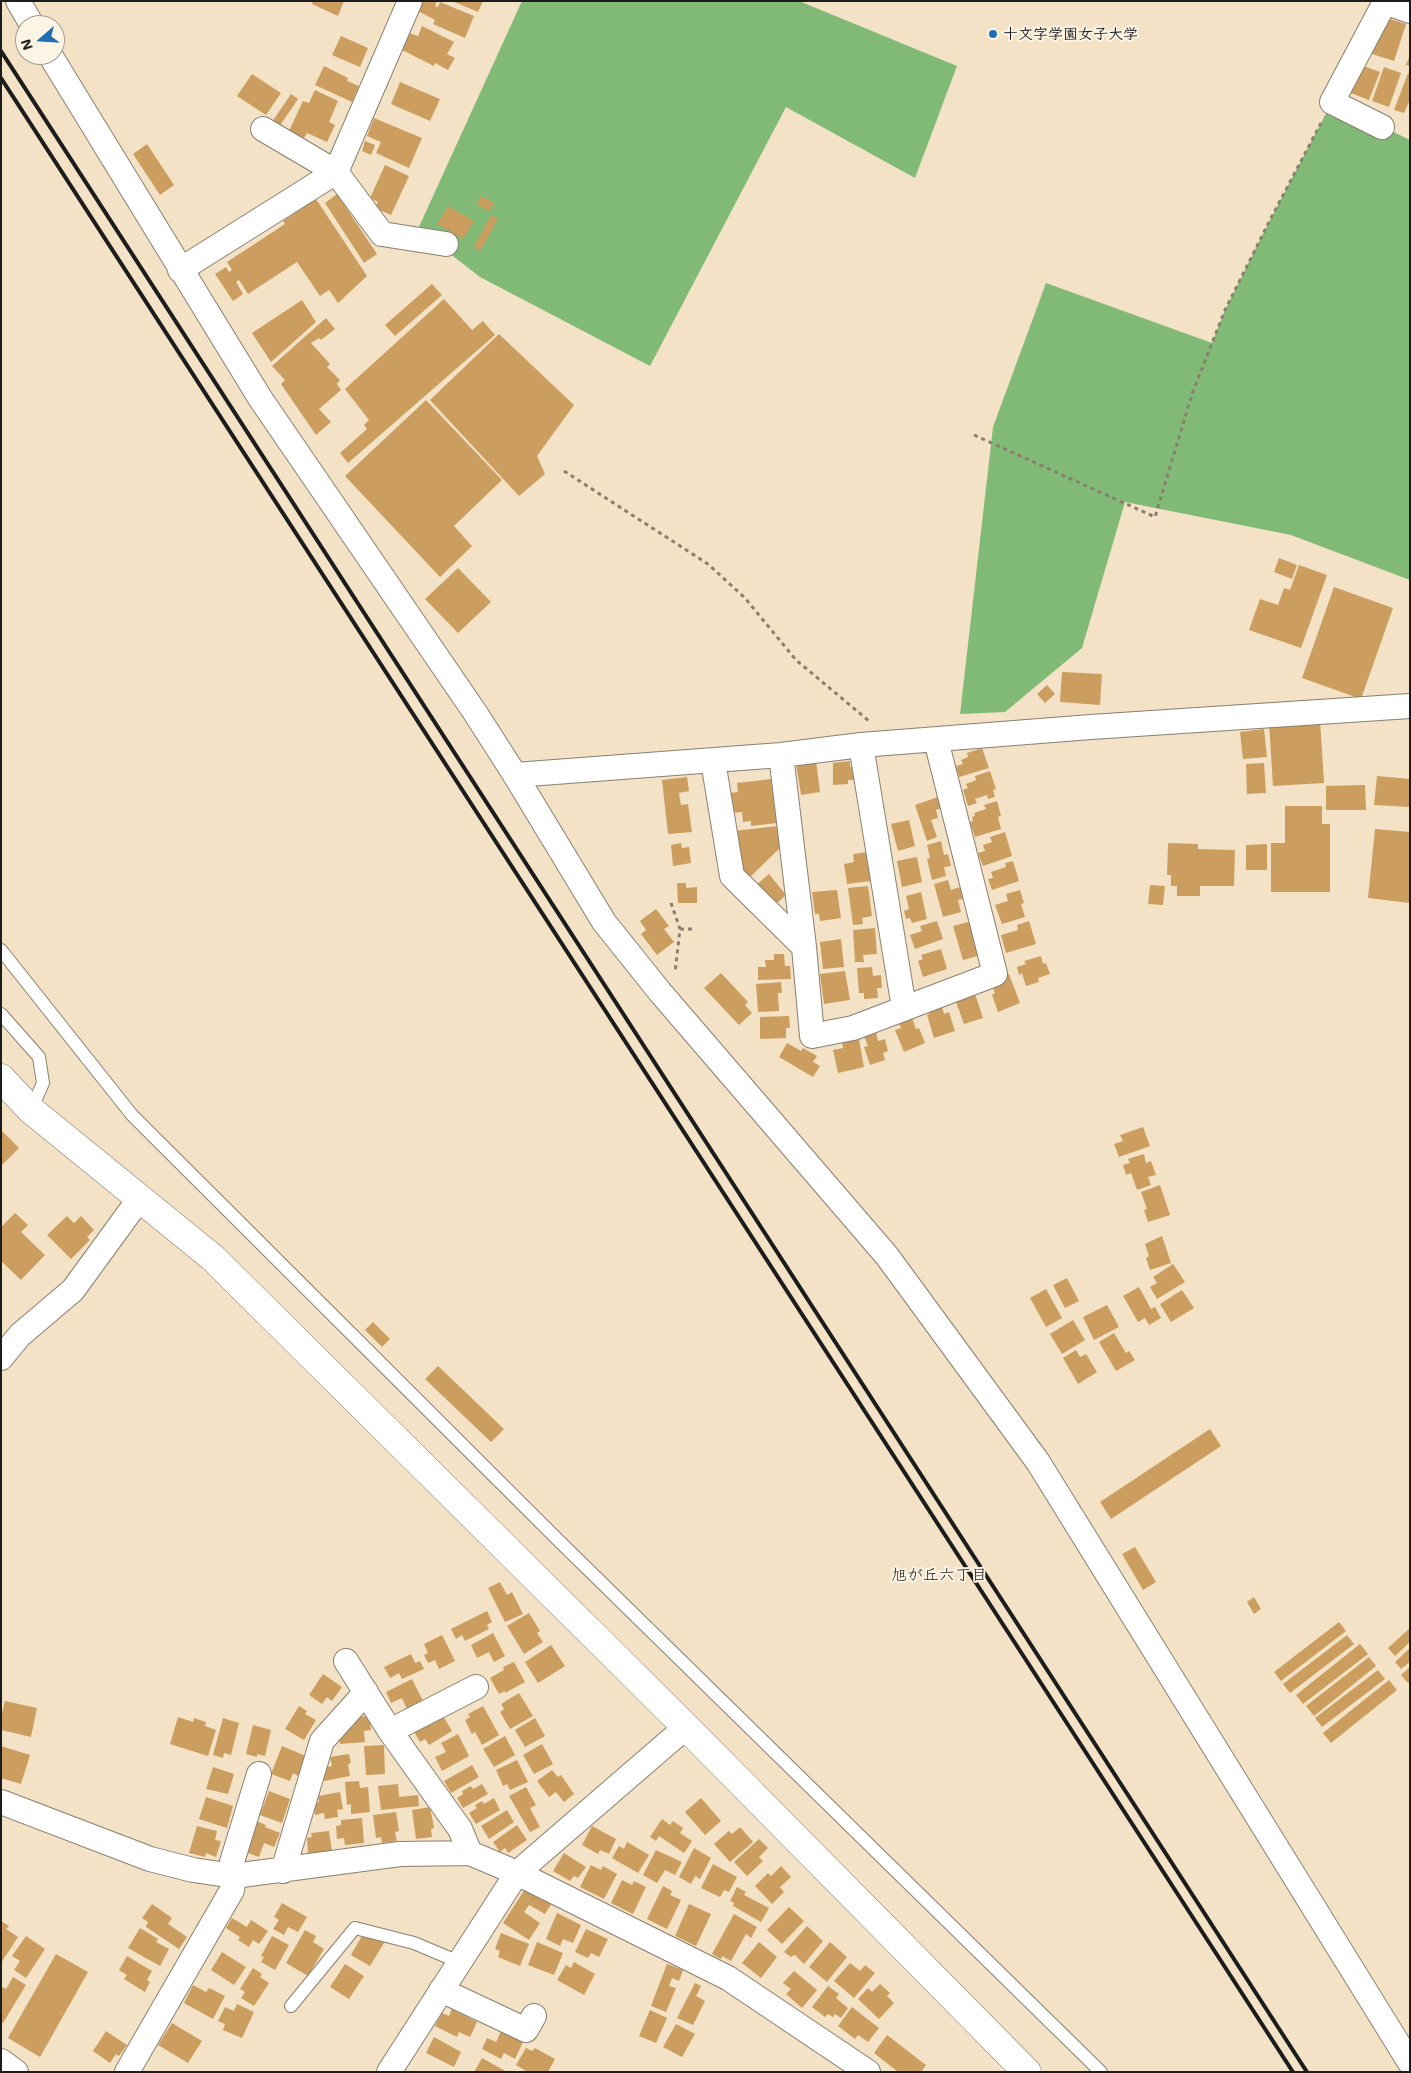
<!DOCTYPE html>
<meta charset="utf-8">
<style>
body{margin:0}
#map{position:relative;width:1411px;height:2073px;overflow:hidden;background:#f3e2c5;font-family:Mali,sans-serif}
canvas{display:block}
.frame{position:absolute;inset:0;border:2px solid #1c1c1c;pointer-events:none}
.north{position:absolute;left:15px;top:15px;width:50px;height:50px;box-sizing:border-box;background:#fcf5e5;border:1px solid #a29e95;border-radius:50%;rotate:251deg;font-size:14px;font-weight:700;line-height:20px;text-align:center;color:#1c1c1c}
.north::after{content:'';display:block;margin:auto;width:18px;height:22px;background:#1f6fb2;clip-path:polygon(50% 0,100% 100%,50% 72%,0 100%)}
</style>
<div id="map">
<canvas width="1411" height="2073"></canvas>
<div class="frame"></div>
<div class="north">N</div>
</div>
<script>
const context = document.querySelector('canvas').getContext('2d');
context.lineJoin = 'round';
function fill(path, color) {
  context.fillStyle = color;
  context.fill(path, 'evenodd');
}
function shape(rows) {
  const path = new Path2D();
  for (const r of rows) {
    path.moveTo(r[0], r[1]);
    for (let i = 2; i < r.length; i += 2) path.lineTo(r[i], r[i + 1]);
  }
  return path;
}
function trace(path, color, width, dash) {
  context.strokeStyle = color;
  context.lineWidth = width;
  context.lineCap = dash ? 'butt' : 'round';
  context.setLineDash(dash || []);
  context.stroke(path);
}
function drawText(font, color, halo, rows, align = 'center') {
  context.font = font + ' Mali,"Klee One",sans-serif';
  context.lineWidth = 4;
  context.setLineDash([]);
  context.textBaseline = 'middle';
  context.strokeStyle = halo;
  context.fillStyle = color;
  for (const [text, x, y, turn = 0] of rows) {
    context.save();
    context.translate(x, y);
    context.rotate((+turn || 0) * Math.PI / 180);
    context.textAlign = isNaN(turn) ? turn : align;
    if (halo) context.strokeText(text, 0, 0);
    context.fillText(text, 0, 0);
    context.restore();
  }
}
const forest = shape([
 [522,1,799,1,957,66,915,178,786,107,650,366,480,277,418,229],
 [1332,102,1410,140,1410,580,1291,535,1125,502,1082,648,1005,712,960,714,993,427,1046,283,1212,343,1225,310,1270,220]
]);
const building = shape([
 [313,1,344,1,338,16,312,4],
 [422,1,437,1,435,6,438,7,440,2,474,16,465,38,433,24,435,20,418,11],
 [452,1,483,1,478,12],
 [1381,16,1406,24,1394,61,1369,53],
 [422,26,454,42,447,54,455,58,448,70,435,63,434,66,402,50,409,33,418,36],
 [341,36,368,48,360,67,332,55],
 [1410,55,1410,66,1406,65],
 [1358,64,1380,72,1369,100,1348,92],
 [324,66,348,78,347,81,359,86,352,102,315,85],
 [1384,67,1401,73,1389,107,1372,101],
 [1408,73,1410,74,1410,100,1404,113,1394,110],
 [252,74,281,93,266,115,237,96],
 [400,82,440,99,430,121,391,104],
 [315,90,338,101,329,122,335,125,327,142,307,133,304,138,289,131,303,101,309,103],
 [291,94,298,99,279,127,272,122],
 [374,118,422,138,409,168,376,153,381,142,367,136],
 [365,141,375,145,371,155,362,151],
 [147,144,174,185,160,195,133,154],
 [385,165,409,176,391,215,375,208,378,202,370,198],
 [337,194,377,254,364,263,325,203],
 [481,196,494,203,490,211,477,205],
 [316,199,367,276,338,303,329,290,320,296,297,262,248,294,239,280,236,282,243,294,233,301,215,274,226,267,229,272,232,270,227,262,285,224,283,221],
 [448,206,474,221,463,239,437,224],
 [491,215,498,219,480,251,474,247],
 [432,284,442,295,395,336,385,325],
 [444,299,472,330,483,321,495,335,348,463,340,453,367,429,364,425,369,420,345,389],
 [302,300,316,322,271,362,252,333],
 [326,318,335,329,321,340,319,338,311,343,330,364,327,367,340,380,337,384,341,390,319,409,331,422,316,435,281,384,285,380,272,366],
 [499,334,574,405,537,456,545,474,519,496,430,400],
 [426,400,502,480,454,526,472,546,440,577,345,476],
 [1279,558,1297,565,1292,579,1274,572],
 [1299,565,1327,575,1301,648,1249,630,1260,599,1278,605,1284,588,1290,590],
 [458,568,491,602,458,633,425,599],
 [1334,587,1393,608,1361,699,1302,678],
 [1062,672,1102,674,1100,705,1060,702],
 [1047,685,1055,694,1045,703,1037,694],
 [1320,720,1324,783,1273,786,1269,723],
 [1264,729,1267,757,1243,759,1240,732],
 [982,748,989,768,959,777,956,766,963,764,961,760,968,757,967,753],
 [816,761,820,792,801,795,796,764],
 [850,761,850,767,856,766,857,780,848,780,848,784,833,785,833,763],
 [1264,763,1266,793,1247,794,1246,764],
 [990,771,996,789,993,790,995,797,988,799,987,795,975,799,977,803,968,806,963,790,968,788,966,784,976,780,975,776],
 [1377,776,1410,779,1410,807,1374,805],
 [687,777,689,791,679,793,681,805,688,804,692,832,668,834,662,780],
 [771,779,777,823,751,826,751,821,743,822,742,812,732,813,730,793,738,792,737,783],
 [1365,785,1366,810,1326,810,1326,786],
 [938,797,942,808,936,810,938,818,931,820,937,837,927,841,915,805],
 [997,801,1001,816,998,817,1001,829,975,837,970,822,973,821,972,817,975,816,974,813,986,809,984,805],
 [1285,806,1322,806,1322,824,1330,824,1330,892,1271,892,1271,843,1285,843],
 [909,820,915,846,898,851,891,824],
 [778,826,781,847,751,876,740,877,734,831],
 [1375,829,1410,832,1410,903,1368,898],
 [1005,832,1012,856,983,866,978,853,985,851,983,845,992,842,990,837],
 [941,841,944,855,948,854,951,866,944,867,946,876,932,880,927,859,930,858,927,845],
 [681,843,682,848,689,847,691,863,673,866,671,845],
 [1168,843,1198,844,1198,849,1235,850,1234,886,1200,886,1200,896,1177,896,1177,886,1171,886,1171,875,1167,875],
 [1267,844,1267,870,1246,870,1246,845],
 [868,852,871,881,847,884,844,864,854,862,853,854],
 [917,857,922,882,902,887,897,861],
 [1013,861,1019,881,992,890,988,879,993,878,991,872,1006,867,1005,863],
 [769,874,786,895,773,907,755,886],
 [948,880,951,890,960,887,963,899,958,900,961,912,943,917,934,884],
 [677,883,686,883,686,888,697,887,697,903,678,903],
 [1150,885,1165,886,1163,905,1148,904],
 [868,886,872,916,862,918,863,924,853,925,848,888],
 [837,890,841,918,820,921,819,914,815,914,812,892],
 [1020,890,1024,903,1021,904,1025,917,1002,924,995,905,1008,901,1006,894],
 [921,892,927,919,912,923,910,918,906,919,904,911,909,909,906,896],
 [656,909,669,926,664,929,674,942,657,955,641,934,646,930,640,921],
 [937,921,943,939,915,949,910,935,922,931,920,926],
 [972,921,981,955,963,960,953,926],
 [1029,921,1036,944,1006,953,1001,935,1018,930,1017,925],
 [875,928,877,954,863,955,864,962,855,962,853,930],
 [841,939,844,967,823,969,820,942],
 [941,949,947,969,923,977,918,961,923,959,921,955],
 [774,954,784,954,785,966,790,966,791,979,758,980,758,967,766,967,765,960,774,960],
 [1041,956,1043,964,1046,963,1050,974,1038,978,1039,982,1026,986,1022,973,1019,975,1017,967,1026,964,1024,961],
 [872,967,873,976,881,975,882,988,877,988,878,998,864,999,864,993,859,993,857,968],
 [845,971,850,1000,824,1004,820,974],
 [721,973,748,1002,745,1005,752,1013,739,1025,704,988],
 [1009,974,1020,1003,998,1012,992,995,995,993,990,982],
 [781,982,782,993,778,993,779,1011,758,1012,756,984],
 [973,988,983,1018,964,1024,956,1002,964,999,961,992],
 [941,1003,944,1014,949,1012,955,1031,934,1038,927,1015,929,1014,927,1007],
 [789,1016,790,1028,786,1028,786,1038,760,1039,760,1017],
 [912,1018,916,1029,919,1028,925,1043,904,1052,895,1030,901,1028,899,1023],
 [876,1032,878,1041,885,1039,888,1051,883,1053,885,1060,870,1065,864,1047,868,1046,864,1036],
 [858,1034,864,1067,838,1073,833,1050,843,1048,841,1038],
 [787,1043,801,1051,803,1048,817,1056,813,1062,820,1066,813,1077,779,1057],
 [1143,1127,1150,1146,1119,1157,1114,1144,1123,1141,1120,1135],
 [1,1130,19,1148,1,1166],
 [1144,1154,1146,1163,1151,1161,1156,1175,1148,1177,1151,1185,1137,1190,1131,1173,1126,1175,1123,1165,1130,1163,1128,1159],
 [1160,1185,1170,1215,1148,1222,1144,1210,1147,1209,1141,1192],
 [15,1213,28,1225,21,1232,45,1255,21,1280,1,1261,1,1227],
 [67,1216,74,1223,81,1216,94,1230,87,1237,90,1240,71,1259,47,1235],
 [1162,1236,1171,1263,1150,1270,1146,1258,1149,1256,1145,1244],
 [1173,1264,1185,1282,1157,1299,1150,1287,1157,1283,1153,1277],
 [1067,1278,1079,1301,1065,1308,1053,1285],
 [1139,1287,1151,1309,1155,1307,1161,1318,1149,1325,1145,1318,1138,1322,1123,1296],
 [1046,1289,1062,1318,1046,1327,1030,1298],
 [1182,1290,1194,1308,1171,1322,1160,1304],
 [1107,1305,1119,1327,1094,1340,1083,1317],
 [1073,1320,1085,1340,1062,1354,1050,1334],
 [373,1322,390,1339,382,1347,365,1330],
 [1114,1333,1126,1353,1129,1351,1135,1360,1116,1371,1099,1342],
 [1076,1350,1080,1357,1086,1354,1097,1372,1078,1384,1063,1358],
 [438,1366,504,1429,491,1442,425,1379],
 [1210,1429,1221,1446,1111,1519,1100,1502],
 [1135,1547,1156,1582,1143,1590,1122,1554],
 [500,1582,507,1595,512,1592,523,1614,505,1622,488,1588],
 [1254,1597,1261,1609,1254,1614,1247,1602],
 [487,1611,492,1622,487,1625,489,1629,465,1641,462,1635,456,1639,451,1629],
 [529,1613,540,1631,537,1633,543,1642,524,1654,507,1626],
 [1339,1622,1346,1631,1281,1681,1274,1672],
 [1410,1628,1410,1642,1395,1656,1388,1648],
 [493,1633,505,1656,494,1662,489,1652,477,1658,471,1645],
 [442,1635,455,1661,439,1669,435,1660,428,1663,424,1655,428,1653,424,1644],
 [1347,1635,1354,1644,1290,1693,1283,1684],
 [1360,1644,1368,1654,1303,1704,1296,1695],
 [551,1645,565,1666,538,1683,525,1662],
 [1410,1648,1410,1662,1401,1669,1395,1662],
 [411,1654,415,1663,420,1661,424,1669,402,1679,399,1673,390,1678,384,1667],
 [1369,1657,1376,1666,1314,1716,1306,1706],
 [514,1662,525,1682,505,1693,505,1691,499,1694,490,1678,504,1670,503,1667],
 [1410,1667,1410,1682,1408,1683,1401,1675],
 [1378,1670,1385,1679,1322,1727,1315,1718],
 [323,1674,342,1687,332,1701,327,1697,322,1704,309,1695],
 [412,1679,423,1701,407,1709,402,1698,391,1703,386,1692],
 [1389,1680,1397,1690,1331,1743,1323,1733],
 [519,1693,533,1716,510,1729,500,1712,504,1709,501,1704],
 [5,1701,37,1708,31,1737,1,1730,1,1717],
 [299,1706,307,1711,305,1714,316,1720,304,1740,285,1729],
 [483,1706,499,1735,482,1745,475,1732,472,1734,465,1720,470,1717,468,1714],
 [442,1714,452,1731,429,1745,425,1739,420,1742,413,1730],
 [369,1716,371,1730,364,1731,365,1742,340,1744,339,1734,343,1727,353,1726,352,1717],
 [178,1717,193,1722,194,1718,206,1722,205,1726,216,1730,208,1756,170,1744],
 [223,1718,239,1723,231,1755,224,1753,223,1758,213,1755],
 [535,1718,545,1736,525,1747,515,1730],
 [253,1725,271,1730,265,1756,257,1754,257,1757,246,1754],
 [458,1734,469,1756,442,1771,435,1757,446,1752,441,1743],
 [505,1736,515,1755,494,1767,483,1749],
 [542,1744,553,1764,534,1774,523,1755],
 [384,1745,385,1774,366,1775,364,1746],
 [1,1746,30,1755,21,1784,1,1778],
 [282,1746,306,1756,298,1776,293,1773,290,1781,271,1774],
 [349,1754,351,1763,348,1764,350,1776,324,1781,321,1768,332,1766,330,1757],
 [517,1760,528,1782,510,1790,507,1784,503,1786,496,1770],
 [472,1765,479,1777,451,1793,444,1781],
 [213,1767,234,1774,228,1794,206,1789],
 [552,1770,558,1777,561,1775,574,1794,564,1802,556,1792,549,1797,537,1781],
 [359,1781,360,1788,368,1787,370,1812,351,1814,351,1804,347,1805,345,1782],
 [398,1784,399,1797,418,1795,419,1806,381,1810,378,1786],
 [482,1784,488,1794,463,1808,457,1798,463,1794,462,1791,471,1786,473,1789],
 [526,1787,536,1805,530,1808,540,1827,530,1832,509,1796],
 [269,1791,290,1799,282,1823,260,1815],
 [340,1792,343,1809,337,1810,338,1817,325,1819,324,1813,315,1815,313,1803,319,1802,318,1796],
 [206,1797,233,1806,227,1828,199,1819],
 [494,1798,500,1810,476,1824,469,1813,477,1808,475,1805,482,1801,484,1804],
 [701,1798,721,1821,705,1835,685,1812],
 [430,1807,434,1828,431,1829,432,1837,416,1839,412,1810],
 [507,1810,514,1822,489,1839,481,1826],
 [396,1812,399,1831,395,1832,397,1841,382,1843,381,1837,376,1838,373,1815],
 [362,1818,364,1843,345,1845,344,1838,337,1839,336,1826,341,1825,341,1820],
 [662,1819,670,1825,673,1821,683,1828,680,1833,692,1841,684,1853,659,1836,656,1841,650,1837],
 [256,1821,266,1825,265,1827,280,1833,274,1847,264,1843,259,1857,245,1852],
 [517,1825,527,1840,508,1853,505,1848,500,1852,493,1842],
 [197,1826,217,1831,215,1840,221,1841,216,1857,206,1853,205,1857,189,1853],
 [592,1826,616,1839,609,1854,600,1850,598,1854,582,1845],
 [740,1827,753,1842,730,1862,714,1844,729,1831,732,1834],
 [329,1831,332,1851,308,1853,307,1838,312,1837,311,1833],
 [759,1839,768,1848,759,1857,763,1861,747,1876,734,1862],
 [627,1842,649,1855,638,1873,612,1858,619,1846,624,1849],
 [694,1848,711,1858,700,1879,695,1876,691,1884,679,1877],
 [656,1850,682,1862,675,1875,665,1870,657,1883,643,1875],
 [564,1853,586,1867,578,1878,574,1876,570,1881,553,1871],
 [713,1864,737,1877,729,1892,724,1890,720,1897,701,1888],
 [591,1865,601,1870,603,1866,617,1874,604,1899,580,1887],
 [781,1866,791,1877,780,1887,784,1892,772,1904,755,1886,768,1873,771,1876],
 [622,1880,632,1885,634,1881,646,1887,633,1914,611,1903],
 [529,1883,554,1900,545,1914,529,1905,524,1912,540,1923,529,1940,503,1923],
 [663,1886,672,1891,670,1895,681,1900,667,1929,647,1919],
 [737,1887,746,1892,744,1895,769,1908,761,1922,733,1906,734,1903,730,1901],
 [282,1903,307,1917,298,1932,288,1927,284,1935,273,1929,279,1920,274,1917],
 [152,1904,172,1918,168,1924,187,1937,179,1949,146,1927,148,1922,142,1918],
 [689,1904,711,1914,696,1946,675,1936],
 [789,1907,804,1921,782,1944,767,1930],
 [557,1913,581,1925,573,1943,563,1939,560,1946,546,1939],
 [734,1914,757,1927,751,1938,746,1934,731,1961,722,1956,721,1959,712,1954],
 [232,1918,247,1927,251,1920,268,1931,259,1944,253,1940,249,1947,238,1940,240,1937,226,1928],
 [1,1921,9,1926,6,1929,18,1937,1,1963],
 [807,1926,823,1941,804,1964,795,1955,791,1957,784,1952],
 [140,1928,158,1939,156,1942,169,1949,160,1966,128,1948],
 [586,1929,608,1939,599,1957,591,1953,588,1958,575,1952],
 [305,1930,316,1936,313,1942,324,1949,308,1976,286,1963],
 [501,1933,529,1944,520,1966,498,1957,500,1951,495,1949],
 [363,1934,387,1938,370,1966,351,1955],
 [26,1936,45,1949,26,1978,14,1970,20,1961,12,1956],
 [272,1936,289,1945,275,1970,261,1962,264,1957,261,1956],
 [537,1942,563,1953,554,1975,528,1965],
 [759,1942,777,1957,761,1978,742,1963],
 [830,1942,847,1957,827,1982,809,1967],
 [222,1952,246,1967,234,1985,211,1970],
 [56,1954,88,1972,40,2057,8,2038],
 [127,1956,152,1971,147,1980,150,1982,145,1992,124,1979,127,1975,119,1970],
 [574,1962,595,1974,584,1995,557,1980,566,1965,571,1968],
 [850,1963,860,1971,865,1965,875,1973,854,1998,834,1981],
 [345,1964,364,1976,349,1999,330,1987],
 [667,1964,683,1970,679,1981,672,1978,669,1986,676,1988,666,2012,651,2006],
 [253,1968,262,1974,260,1977,269,1983,254,2006,241,1998,245,1992,240,1989],
 [794,1971,817,1990,802,2008,786,1994,791,1989,783,1983],
 [13,1977,26,1985,3,2023,1,2022,1,1989,3,1987,6,1989],
 [695,1983,701,1986,696,1996,705,2001,693,2025,677,2018],
 [880,1984,890,1993,887,1996,894,2003,879,2019,858,1999,868,1988,872,1992],
 [193,1985,206,1992,209,1988,225,1996,213,2019,184,2003],
 [828,1986,839,1994,836,1998,848,2008,841,2018,835,2014,833,2017,828,2014,825,2017,812,2007],
 [237,2004,254,2012,242,2038,223,2030,225,2024,218,2021,225,2007,234,2011],
 [852,2007,879,2028,868,2042,858,2035,855,2039,838,2026],
 [452,2009,477,2022,470,2037,459,2032,457,2037,435,2026,442,2013,449,2016],
 [650,2010,667,2018,656,2043,639,2036],
 [172,2023,202,2041,188,2063,158,2045],
 [676,2024,695,2034,682,2057,663,2047],
 [106,2031,127,2045,119,2056,116,2054,110,2063,93,2051],
 [501,2031,523,2042,515,2059,504,2053,501,2059,482,2049,487,2038,496,2042],
 [887,2035,926,2065,921,2072,898,2072,874,2053],
 [434,2037,461,2052,454,2067,426,2053],
 [526,2048,532,2051,535,2048,555,2059,548,2072,528,2072,516,2065],
 [482,2058,507,2072,474,2072]
]);
const path = shape([
 [974,435,1155,517,1192,394,1225,310,1270,220,1321,123],
 [564,471,708,564,745,598,796,660,869,721],
 [671,903,680,929,675,973],
 [680,929,695,929]
]);
const service = shape([
 [1,950,132,1115,557,1539,1101,2072],
 [1,1014,39,1057,43,1083,31,1110],
 [291,2006,355,1928,414,1943,459,1962]
]);
const minor = shape([
 [18,1,32,25],
 [50,55,260,398,476,714,515,775,604,922,660,992,887,1256,1038,1462,1410,2063],
 [1382,127,1332,102,1385,2,1410,11],
 [263,129,336,172,382,234,446,244],
 [180,270,336,172,410,1],
 [861,745,904,1008],
 [781,755,804,947,812,1036,853,1028,995,974,936,740],
 [713,761,732,876,804,947],
 [515,775,781,755,861,745,1091,727,1410,706],
 [1,1358,20,1335,73,1290,140,1198],
 [346,1661,390,1731,460,1829,470,1853],
 [390,1731,476,1687],
 [1,1802,150,1859,193,1870,234,1876,400,1854,470,1853,517,1873,728,1978,868,2072],
 [283,1871,322,1741,366,1692],
 [441,1990,526,2030,534,2016],
 [1,2061,16,2072],
 [127,2072,232,1890,234,1876,232,1862,259,1774],
 [389,2072,517,1873,686,1727]
]);
const tertiary = shape([
 [1,1078,31,1110,213,1258,686,1727,1027,2072]
]);
const rail = shape([
 [1,51,1307,2072],
 [1,78,1293,2072]
]);
const markers = [
 [993,34,5,"#1f6fb2"]
];
const poiNames = [
 ["十文字学園女子大学",1003,34]
];
const neighbourhoodNames = [
 ["旭が丘六丁目",939,1575]
];
fill(forest, '#81b977');
fill(building, '#cb9e5f');
trace(service, '#887f70', 14);
trace(minor, '#887f70', 26);
trace(tertiary, '#887f70', 29);
trace(path, '#887f70', 3, [4, 4]);
trace(service, '#fff', 12);
trace(minor, '#fff', 24);
trace(tertiary, '#fff', 28);
trace(rail, '#1c1c1c', 4);
for (const [x, y, r, color] of markers) {
  const dot = new Path2D();
  dot.arc(x, y, r, 0, 2 * Math.PI);
  context.fillStyle = color;
  context.fill(dot);
  trace(dot, '#fcf5e5', 2);
}
drawText('bold 15px', '#1c1c1c', '#fcf5e5', poiNames, 'left');
drawText('16px', '#1c1c1c', '#fcf5e5', neighbourhoodNames);
</script>
